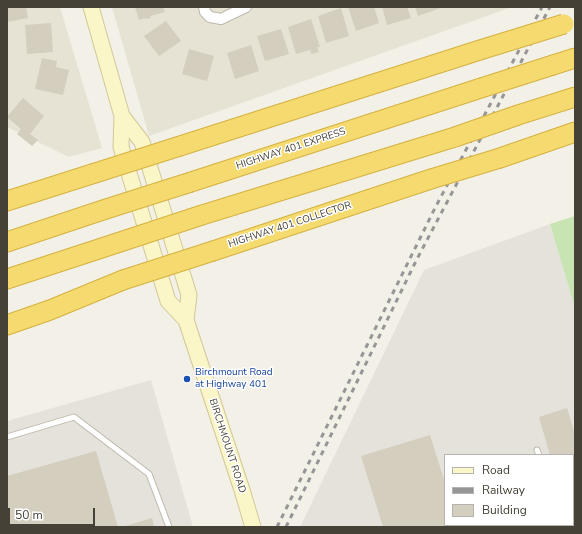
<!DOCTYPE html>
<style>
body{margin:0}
#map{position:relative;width:582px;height:534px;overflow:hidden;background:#f2f0e7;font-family:"Nunito Sans",sans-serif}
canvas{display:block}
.frame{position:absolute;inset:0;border:8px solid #454136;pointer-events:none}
.legend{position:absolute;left:444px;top:454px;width:130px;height:72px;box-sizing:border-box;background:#fff;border:1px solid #b5b3af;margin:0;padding:5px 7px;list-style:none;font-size:12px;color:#454136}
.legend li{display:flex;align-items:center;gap:8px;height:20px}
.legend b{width:20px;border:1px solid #b5b3af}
.scale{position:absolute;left:8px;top:508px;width:87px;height:18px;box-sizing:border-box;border:2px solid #454136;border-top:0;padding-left:5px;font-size:12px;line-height:14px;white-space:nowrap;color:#454136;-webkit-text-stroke:3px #fff;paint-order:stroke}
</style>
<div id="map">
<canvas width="582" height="534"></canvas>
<div class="frame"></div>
<ul class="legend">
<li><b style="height:5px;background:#fbf6c8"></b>Road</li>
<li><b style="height:5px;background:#969696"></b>Railway</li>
<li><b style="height:11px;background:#d3cebd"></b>Building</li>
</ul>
<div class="scale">50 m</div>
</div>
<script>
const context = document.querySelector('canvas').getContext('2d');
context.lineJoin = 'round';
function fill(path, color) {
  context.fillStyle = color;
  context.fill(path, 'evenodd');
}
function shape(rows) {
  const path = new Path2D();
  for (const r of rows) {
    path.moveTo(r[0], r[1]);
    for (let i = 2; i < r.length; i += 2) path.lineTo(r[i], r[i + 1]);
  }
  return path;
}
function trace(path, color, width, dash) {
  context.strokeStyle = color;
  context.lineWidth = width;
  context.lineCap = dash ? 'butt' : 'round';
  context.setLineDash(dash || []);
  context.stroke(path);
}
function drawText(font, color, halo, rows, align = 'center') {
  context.font = font + ' "Nunito Sans",sans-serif';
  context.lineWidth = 3;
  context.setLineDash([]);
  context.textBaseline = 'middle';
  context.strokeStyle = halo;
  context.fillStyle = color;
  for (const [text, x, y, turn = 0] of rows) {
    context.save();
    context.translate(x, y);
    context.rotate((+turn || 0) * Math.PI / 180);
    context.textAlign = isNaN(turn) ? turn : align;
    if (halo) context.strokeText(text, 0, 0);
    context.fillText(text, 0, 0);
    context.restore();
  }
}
const residential = shape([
 [7,7,60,7,102,148,69,157,7,127],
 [112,7,512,7,149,136]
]);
const industrial = shape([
 [550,224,575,308,575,527,300,527,424,270],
 [445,455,573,455,573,525,445,525],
 [151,380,193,527,7,527,7,421]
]);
const green = shape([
 [575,216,575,308,550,224]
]);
const building = shape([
 [7,7,26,7,28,18,7,22],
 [135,7,163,7,165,12,150,16,151,18,146,19,145,18,139,20],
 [348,7,374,7,379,23,356,31],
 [382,7,407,7,411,18,387,25],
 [415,7,441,7,441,8,418,16],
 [341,8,349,36,326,43,318,16],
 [311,19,320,47,317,47,319,52,311,54,310,50,296,54,288,27],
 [166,21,181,41,159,56,144,36],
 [51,23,53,52,27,54,25,25],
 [281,29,289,54,265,61,257,36],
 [251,45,259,71,235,79,227,53],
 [189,49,214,56,207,81,182,74],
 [42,58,57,61,56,67,69,70,63,95,35,89],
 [23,98,44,116,30,134,38,140,32,146,17,134,21,129,7,117],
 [567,408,575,434,575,520,573,521,573,455,550,455,539,417],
 [430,435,445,483,445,525,458,525,459,527,383,527,361,456],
 [96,451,118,527,7,527,7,476],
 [152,518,154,527,122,527]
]);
const lane = shape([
 [7,437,74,417,149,474,169,527],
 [537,450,539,455],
 [560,525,561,527]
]);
const street = shape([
 [204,7,205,12,210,17,221,19,246,7]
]);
const secondary = shape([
 [91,7,122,116,121,147,168,301,186,320,242,490,253,527],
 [122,116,142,142,189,295,186,320]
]);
const highway = shape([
 [553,65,575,58],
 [518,115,575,97],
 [180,146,480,50],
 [500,158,575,132],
 [191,182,481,88],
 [7,201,92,174],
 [202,215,455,137],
 [7,242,103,210],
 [213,251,431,179],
 [7,279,114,244],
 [7,325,50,310,123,280]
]);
const rail = shape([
 [277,527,435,208,542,7],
 [286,527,417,259,550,7]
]);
const highwayBridge = shape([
 [480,50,564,24],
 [481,88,553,65],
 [455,137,518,115],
 [92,174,180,146],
 [431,179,500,158],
 [103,210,191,182],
 [114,244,202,215],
 [123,280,213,251]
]);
const markers = [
 [187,379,4,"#1a4fb4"]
];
const streetNames = [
 ["HIGHWAY 401 EXPRESS",291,149,-18],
 ["HIGHWAY 401 COLLECTOR",290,225,-18],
 ["BIRCHMOUNT ROAD",227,446,72]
];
const transitNames = [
 ["Birchmount Road",195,373],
 ["at Highway 401",195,385]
];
fill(residential, '#e6e3d5');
fill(industrial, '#e5e2dc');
fill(green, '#c7e4b2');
fill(building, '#d3cebd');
trace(lane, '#bdb9aa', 7);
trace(street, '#bdb9aa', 12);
trace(secondary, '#d0c899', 17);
trace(highway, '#d4b13f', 21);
trace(lane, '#fff', 5);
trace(street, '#fff', 10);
trace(secondary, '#fbf6c8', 15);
trace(highway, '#f5db6f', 19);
trace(rail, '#969696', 3, [5, 5]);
trace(highwayBridge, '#d4b13f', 21, []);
trace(highwayBridge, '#f5db6f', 19);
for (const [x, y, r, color] of markers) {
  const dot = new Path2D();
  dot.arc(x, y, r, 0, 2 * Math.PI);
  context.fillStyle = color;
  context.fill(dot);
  trace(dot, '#fff', 1.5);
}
drawText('10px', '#454136', '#fff', streetNames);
drawText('10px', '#164399', '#fff', transitNames, 'left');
</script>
